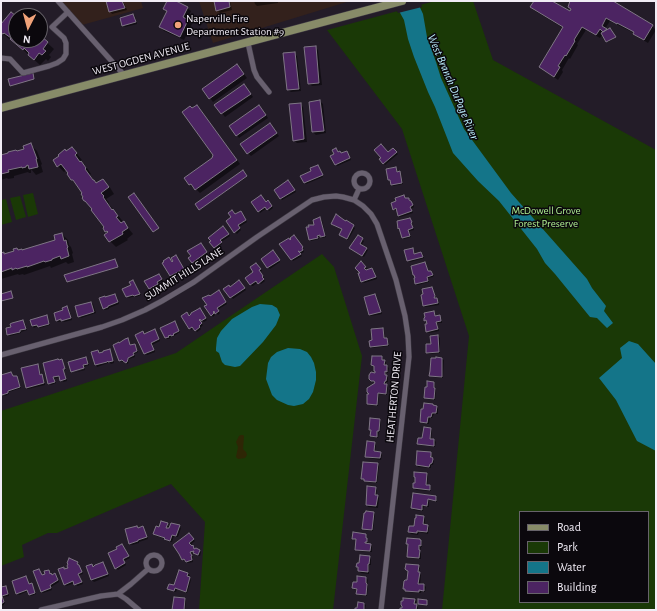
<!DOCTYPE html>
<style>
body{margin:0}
#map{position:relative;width:657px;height:611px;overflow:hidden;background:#231c28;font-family:"Alegreya Sans",sans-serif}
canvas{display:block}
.frame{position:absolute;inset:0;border:2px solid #f1ecf5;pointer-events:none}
.legend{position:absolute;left:519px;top:511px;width:130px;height:92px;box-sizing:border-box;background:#0b080d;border:1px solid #67636a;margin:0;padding:5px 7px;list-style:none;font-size:12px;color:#f1ecf5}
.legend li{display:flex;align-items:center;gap:8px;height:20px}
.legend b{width:20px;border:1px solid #67636a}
.north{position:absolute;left:8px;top:8px;width:40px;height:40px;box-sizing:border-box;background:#0b080d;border:1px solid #67636a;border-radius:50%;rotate:186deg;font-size:11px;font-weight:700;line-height:16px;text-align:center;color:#f1ecf5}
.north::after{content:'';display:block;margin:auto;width:14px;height:18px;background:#f0a279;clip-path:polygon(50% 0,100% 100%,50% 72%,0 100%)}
</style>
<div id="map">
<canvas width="657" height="611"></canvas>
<div class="frame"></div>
<ul class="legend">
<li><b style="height:5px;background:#878b68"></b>Road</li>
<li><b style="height:11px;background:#1a3906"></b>Park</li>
<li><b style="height:11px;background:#147589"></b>Water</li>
<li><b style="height:11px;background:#4c2462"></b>Building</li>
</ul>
<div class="north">N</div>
</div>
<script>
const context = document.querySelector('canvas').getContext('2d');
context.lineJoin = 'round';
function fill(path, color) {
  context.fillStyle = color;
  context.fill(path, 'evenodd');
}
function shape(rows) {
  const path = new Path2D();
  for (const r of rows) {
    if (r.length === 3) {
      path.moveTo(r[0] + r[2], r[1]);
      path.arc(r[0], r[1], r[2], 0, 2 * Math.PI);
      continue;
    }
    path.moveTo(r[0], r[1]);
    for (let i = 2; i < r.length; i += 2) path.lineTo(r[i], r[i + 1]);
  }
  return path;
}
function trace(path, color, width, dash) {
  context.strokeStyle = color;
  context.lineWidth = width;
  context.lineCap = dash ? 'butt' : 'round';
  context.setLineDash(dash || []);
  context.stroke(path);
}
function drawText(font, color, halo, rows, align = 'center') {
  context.font = font + ' "Alegreya Sans",sans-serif';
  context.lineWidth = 3;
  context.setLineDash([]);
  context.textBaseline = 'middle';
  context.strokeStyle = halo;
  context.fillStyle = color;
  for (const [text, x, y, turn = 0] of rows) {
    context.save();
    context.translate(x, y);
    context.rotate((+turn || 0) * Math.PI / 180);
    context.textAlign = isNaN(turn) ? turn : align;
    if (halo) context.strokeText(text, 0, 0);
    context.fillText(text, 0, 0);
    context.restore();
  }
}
const industrial = shape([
 [59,1,141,1,143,8,82,25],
 [199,1,350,1,213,43]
]);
const green = shape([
 [435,1,473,1,493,60,656,150,656,610,442,610,469,336,402,129,327,30],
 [520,512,648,512,648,602,520,602],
 [33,193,38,214,28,217,23,195],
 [20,196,26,217,16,220,10,198],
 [6,199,12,222,1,225,1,200],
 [322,254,334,267,362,356,333,610,199,610,205,522,171,484,57,533,48,533,22,545,24,557,1,566,1,411,176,353]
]);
const sand = shape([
 [241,435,243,435,244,436,243,449,246,452,247,455,245,458,238,459,236,457,238,447,236,442,239,436]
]);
const water = shape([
 [417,1,423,14,427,37,436,62,441,78,464,129,511,193,587,279,592,288,606,306,604,311,613,323,607,328,597,318,590,317,555,274,545,263,537,249,499,201,478,181,453,153,435,107,428,92,414,57,408,39,404,20,394,2],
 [260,304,272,305,277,308,280,315,276,325,263,342,240,366,235,367,225,365,222,362,219,353,216,351,216,348,217,338,221,331,232,319,252,307],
 [629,341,638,344,656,364,656,451,637,441,616,400,599,378,622,358,620,348],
 [288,348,300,349,307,352,311,357,314,363,316,372,316,380,313,392,309,399,303,404,294,406,288,405,277,400,272,395,266,379,268,363,271,357,277,352]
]);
const pier = shape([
 [391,1,420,1,422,7,398,13]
]);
const shadow = shape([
 [107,1,123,1,127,10,112,14,110,11],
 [168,1,173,1,187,8,191,11,187,20,192,24,184,40,164,31,160,27,167,12,164,9],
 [215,1,230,1,232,10,220,13,217,10],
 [254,1,278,1,278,3,257,6,255,4],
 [535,1,551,1,570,13,572,10,571,1,611,1,652,26,656,30,648,43,638,37,634,33,610,21,605,29,607,30,610,29,615,38,608,42,603,34,600,38,586,30,577,44,578,45,570,59,569,58,562,70,563,72,558,80,544,70,540,67,563,28,535,11,531,7],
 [133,15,135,16,137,24,125,27,123,25],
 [16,17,16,40,40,39,41,40,42,38,54,49,49,55,51,57,48,61,46,59,40,65,10,38,9,39,1,32,1,25],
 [315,47,318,50,322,85,312,86,309,83],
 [294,53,297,56,301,91,291,92,288,90],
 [237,65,247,78,213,102,210,98],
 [244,85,253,97,225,117,216,105],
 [320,101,323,104,326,133,316,135,313,132],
 [300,104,303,107,307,142,297,143,294,140],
 [197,106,201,110,240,164,200,193,195,188,194,189,190,185,185,178,213,158,214,155,192,109],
 [262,109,268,118,239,138,237,135],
 [270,124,279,136,251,156,248,153],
 [31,145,37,151,42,164,41,165,43,172,36,175,31,169,31,173,29,173,28,172,14,176,14,178,8,179,7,178,1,180,1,156,25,150],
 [72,148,82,160,80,161,87,168,91,174,90,175,94,181,97,184,103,180,109,186,114,194,106,199,109,202,108,203,133,234,127,239,128,240,116,247,110,241,108,233,106,231,105,228,78,185,72,180,67,170,64,172,58,166,54,160],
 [336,149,339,153,348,154,351,160,337,166,336,164],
 [393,149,398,154,385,165,380,159],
 [319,167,323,177,306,184,304,182],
 [395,168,398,172,400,172,401,173,403,184,394,186,392,185,391,181,389,180],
 [243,172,247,177,200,209],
 [290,183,296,192,282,200,275,191],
 [404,196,406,199,408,199,413,204,414,207,411,209,413,213,400,217,399,216,397,210,396,211,394,209,398,202],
 [266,203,270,203,273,208,269,211,267,208,260,213,259,211],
 [242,214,247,222,239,227,241,230,237,234,235,232,235,215],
 [320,219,322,220,326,237,323,238,322,236,318,237,319,239,311,241,310,239,316,225],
 [410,219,411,220,414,230,409,231,411,237,404,239,403,237,401,230,399,228],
 [347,222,355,228,348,240,340,235,343,230,334,225],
 [225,229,230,236,221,242,222,244,216,249,214,247],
 [62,234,68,240,69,245,71,247,73,253,72,254,74,262,68,264,66,262,51,268,50,266,24,275,23,274,19,275,18,274,1,279,1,280,1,254,3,253,5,254,15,251,17,249,19,251,57,241],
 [294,236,304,249,303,250,304,252,300,254,302,256,293,261,281,244],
 [358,236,364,241,361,246,368,250,364,257,352,250],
 [202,246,208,254,194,264,193,262],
 [412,249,414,251,415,254,421,253,423,254,424,258,410,262,408,260],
 [275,253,280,262,270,269,268,267],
 [177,258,185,271,172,277,163,263,172,263],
 [424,263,426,265,428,272,430,271,432,272,434,275,433,277,428,278,429,282,418,285,416,284,415,277,414,275],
 [363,264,368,270,372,269,374,270,377,279,364,283,362,281],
 [258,266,262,271,260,272,264,278,263,279,265,281,261,284,258,282,253,286,252,286,250,284],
 [160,276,163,281,157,284,159,286,151,290,150,289],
 [133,281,141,295,136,297,135,296,133,297,132,297,129,298,127,296,132,285],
 [240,283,246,290,233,299,225,289,230,288],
 [431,288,433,290,436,298,438,300,439,305,426,307,424,306],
 [220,293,227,304,217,310,220,313,218,315,215,311,213,312,215,315,213,317,212,315,208,305],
 [115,295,117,297,119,304,109,308,109,309,105,310,104,309],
 [375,295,376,297,382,314,371,316,369,315],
 [91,303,93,304,96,313,81,318,79,316],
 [67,307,69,309,72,320,64,322,63,321,58,322,57,320],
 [201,311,207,320,204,322,202,320,200,322,203,325,200,328,201,329,197,332,194,328,191,330,190,328,189,317],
 [434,312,436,316,440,316,441,317,442,323,437,323,439,331,429,333,427,331,427,322,425,320],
 [46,316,48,318,50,325,40,328,38,326,34,328,32,326],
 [23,321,25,323,27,330,21,332,21,333,10,336,8,334,12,328],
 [175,322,180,332,174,336,174,337,173,336,169,338,170,339,167,339,166,337],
 [382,329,384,330,385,339,387,339,388,341,389,346,372,348,370,346],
 [143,332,145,335,156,332,160,341,152,345,155,352,147,355,145,354,137,335],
 [438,336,440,338,440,353,429,354,427,352],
 [127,339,131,346,134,345,136,346,138,352,134,354,135,357,129,359,128,364,124,361,122,362,120,360,119,344],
 [109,350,111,352,114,363,111,364,109,362,108,363,97,367,96,365,92,353,98,351,100,354],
 [382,357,383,359,383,361,386,362,386,366,389,368,388,373,386,373,386,376,388,377,388,382,386,382,386,385,388,387,387,395,379,394,378,406,369,405,368,404,376,383,376,382,373,382,370,378,376,374,375,367,372,365],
 [86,358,88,360,89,365,72,371],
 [432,359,442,359,444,360,443,378,432,377,430,376],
 [62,360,63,362,66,370,64,370,67,381,63,382,61,377,54,379,56,383,51,385,49,383],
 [37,365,39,367,41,375,43,377,45,385,28,389,26,388],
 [85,369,85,370,73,373],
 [11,373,13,377,16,377,18,379,21,388,9,392,9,394,5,396,3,394,1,388,1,377],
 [434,383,435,385,435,389,436,390,435,400,427,399,425,398],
 [434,407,437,407,438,408,438,414,434,414,432,418,430,418,429,424,422,423,421,421,424,411],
 [380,420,381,422,380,432,379,432,378,438,373,437,371,436,372,431,370,430],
 [431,429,432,431,431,440,434,440,436,442,435,447,420,445,418,444,423,439],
 [374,443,376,445,375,452,380,453,382,455,381,460,368,458,366,456],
 [430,453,432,455,432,459,434,461,433,465,431,465,431,468,418,467,417,465],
 [377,464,379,466,377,483,367,482,363,478],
 [427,474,428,476,427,486,430,486,431,488,431,491,416,490,414,488],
 [375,488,377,490,376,496,379,498,378,508,368,507,367,505],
 [414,494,436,497,437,498,437,502,429,500,429,507,424,506,423,511,414,510,412,508],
 [373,512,375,514,373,531,365,530,363,528],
 [424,517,425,518,425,525,427,525,429,527,428,534,419,532,418,535,411,534,409,532],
 [167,524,170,528,179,526,181,528,178,537,174,536,172,542,167,541,166,539,156,536,154,534,160,529],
 [137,527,139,529,143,527,144,529,148,539,139,542,139,543,132,545,130,544,127,530],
 [189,535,195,541,190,545,194,548,195,551,196,549,201,552,200,556,194,553,191,554,193,557,192,558,193,562,188,563,186,561,185,561,183,560,180,553],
 [365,535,367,537,367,539,368,541,368,545,371,545,372,546,372,552,357,551,356,549,357,540,353,539],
 [419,540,422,543,422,547,421,547,420,551,421,553,421,559,410,558,408,556,409,545,408,544],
 [122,545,130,558,124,561,126,565,118,570,116,568],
 [370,557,371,559,371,565,369,565,369,574,361,573,359,571,359,569,357,567],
 [70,559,79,565,79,566,83,574,79,575,83,584,77,586,75,583,66,586,65,584,65,570,69,568],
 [103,563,104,565,109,576,94,582,92,580,87,566,91,565,94,567],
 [418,566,420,568,419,573,421,575,420,585,424,585,426,587,425,592,421,591,421,593,408,592,404,588,408,581,409,572,406,570],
 [39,570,42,576,46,574,48,571,52,576,55,574,57,576,59,582,51,587,52,590,43,593,42,592],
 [180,571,188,574,190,575,189,578,191,580,187,593,177,589,176,592,170,590,168,588,175,587],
 [26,577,27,579,29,585,32,584,33,586,36,594,31,596,28,591,19,595,17,593],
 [366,578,368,580,367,585,368,586,367,596,359,595,357,593,357,590,355,590,353,588,357,583],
 [5,587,7,589,9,596,3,597,5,604,4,604,4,605,1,606,1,588],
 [185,599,186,601,185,610,173,610],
 [414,600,416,602,416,605,418,607,418,610,401,610,403,610],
 [364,604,366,605,365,610,356,610]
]);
const building = shape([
 [106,1,122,1,125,8,109,12,106,1],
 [167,1,176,1,188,7,183,17,188,20,180,37,159,27,167,11,163,9,167,1],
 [214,1,229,1,230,7,216,11,214,1],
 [534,1,552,1,570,11,571,9,568,7,570,1,613,1,653,25,644,40,633,34,634,32,617,23,617,24,606,18,602,26,607,29,603,32,600,29,596,35,582,27,574,40,575,41,566,56,565,55,558,66,560,67,554,77,539,67,563,27,530,7,534,1],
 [11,12,16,16,16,40,40,40,40,38,41,39,42,37,48,42,43,49,46,51,42,55,39,53,34,60,28,55,29,53,24,48,23,50,10,39,11,38,4,33,3,34,1,33,1,24,11,12],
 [133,14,136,22,122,26,120,18,133,14],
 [610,28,616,37,606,42,601,33,610,28],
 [316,46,319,83,308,84,304,47,316,46],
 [295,52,299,89,287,90,283,53,295,52],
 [237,64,244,74,209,99,202,89,237,64],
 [33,73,34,79,10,86,8,79,33,73],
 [244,84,251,94,221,114,214,105,244,84],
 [320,100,324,131,312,132,309,102,320,100],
 [301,103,304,139,293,141,289,104,301,103],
 [197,105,237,160,195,190,191,184,189,185,184,178,212,158,213,155,182,112,190,106,192,108,197,105],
 [259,105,266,115,236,136,229,126,259,105],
 [270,123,277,133,247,154,240,144,270,123],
 [31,143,37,159,36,159,38,167,29,169,28,165,26,166,26,167,22,168,22,167,8,170,9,172,1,174,1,155,8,153,8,152,16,150,17,151,24,149,23,146,31,143],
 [381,144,388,152,393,148,397,152,383,164,379,159,381,158,374,150,381,144],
 [72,147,77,153,75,155,80,162,81,161,86,168,85,169,93,180,94,180,96,183,103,179,109,187,101,193,104,196,103,197,112,210,113,209,118,216,116,217,121,223,124,221,128,228,122,232,123,234,109,242,104,235,108,232,107,231,105,232,103,228,104,227,91,210,92,209,85,201,84,201,82,198,83,197,81,194,82,193,73,180,71,180,67,174,68,173,61,164,57,167,53,160,59,156,58,155,65,149,66,151,72,147],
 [336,148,338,152,340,151,341,153,347,151,350,158,335,165,330,156,334,154,332,150,336,148],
 [318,165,323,175,304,183,300,176,311,171,310,168,318,165],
 [396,167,397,172,400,171,402,183,391,185,390,180,388,180,386,169,396,167],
 [243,170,247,176,199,210,195,204,243,170],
 [288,180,295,190,280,199,274,190,288,180],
 [134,193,159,228,153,232,128,197,134,193],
 [261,195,266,202,268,200,272,206,267,210,265,207,258,212,251,202,261,195],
 [404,195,405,198,409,198,409,200,411,201,413,205,410,207,412,211,398,216,396,208,393,210,391,203,396,201,395,198,404,195],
 [232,210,235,214,241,211,246,220,238,225,240,228,234,233,226,221,231,217,228,213,232,210],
 [336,214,344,220,346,221,346,220,354,225,347,239,339,235,342,229,331,224,336,214],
 [320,217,325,236,320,237,320,235,317,236,318,238,309,240,306,227,309,227,308,225,314,225,313,220,320,217],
 [410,218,412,222,411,223,413,228,408,230,410,236,402,238,399,228,398,229,397,221,410,218],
 [223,226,229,234,220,240,222,242,214,248,209,242,211,241,208,238,223,226],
 [62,233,64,241,66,240,67,245,68,247,67,248,69,256,61,259,60,256,52,259,52,260,45,262,44,261,27,267,27,266,17,269,16,268,12,270,12,268,1,272,1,253,4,252,4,254,14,251,13,249,17,248,18,250,22,249,22,250,55,240,54,235,62,233],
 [294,235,303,247,302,248,303,250,300,252,298,251,301,254,291,260,279,244,289,238,290,240,291,239,290,238,294,235],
 [358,235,363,238,360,244,367,248,362,256,349,248,358,235],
 [201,243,207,252,192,263,188,258,191,256,187,251,201,243],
 [413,248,414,254,421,252,423,257,407,261,404,250,413,248],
 [273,250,280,260,267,268,261,259,273,250],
 [176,255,184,269,170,276,162,263,164,262,163,261,169,257,172,262,173,261,171,258,176,255],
 [115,259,118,267,67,282,64,275,115,259],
 [361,261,366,267,364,268,366,270,372,268,376,277,361,282,358,273,360,273,355,268,361,261],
 [425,262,428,271,431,271,433,275,427,277,428,281,415,284,414,278,415,278,414,275,413,275,411,266,425,262],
 [256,263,261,269,259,270,263,276,262,277,264,279,258,284,256,281,250,285,245,278,253,272,250,267,256,263],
 [159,274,162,279,157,282,158,284,149,289,144,281,159,274],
 [133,280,140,294,134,296,133,295,126,297,122,289,131,285,129,282,133,280],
 [239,280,245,288,230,298,223,289,229,285,230,287,239,280],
 [432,287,435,296,434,298,437,298,438,303,423,306,421,295,423,294,422,289,432,287],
 [219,290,226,302,217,308,219,311,215,314,214,311,213,312,214,313,211,316,204,306,207,305,202,298,209,295,210,296,219,290],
 [11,291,13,298,1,301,1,294,11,291],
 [115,294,118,302,108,306,108,307,103,309,99,298,105,296,105,297,115,294],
 [375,294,381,312,369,315,364,297,375,294],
 [91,302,94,312,78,317,75,306,91,302],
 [67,306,71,318,61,321,61,319,56,321,54,313,63,310,62,308,67,306],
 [200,308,206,318,201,321,200,319,199,320,202,323,199,326,200,327,195,331,192,327,189,329,181,316,187,312,189,316,191,314,191,313,200,308],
 [434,311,435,316,440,315,441,321,436,322,438,329,426,332,425,324,427,324,426,320,424,321,424,318,425,317,424,313,434,311],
 [47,315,49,324,38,327,37,325,32,326,30,320,47,315],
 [23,320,26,329,20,330,20,332,7,335,6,328,11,327,10,324,12,323,23,320],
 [175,321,179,331,173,334,174,335,171,336,171,335,168,336,169,337,165,338,160,328,175,321],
 [383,328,384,338,387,338,388,345,370,347,369,341,372,340,371,329,383,328],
 [155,329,159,339,151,343,154,350,144,354,135,335,143,331,144,334,155,329],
 [438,335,439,352,426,353,426,344,431,344,430,336,438,335],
 [128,338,130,345,135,344,137,351,133,353,134,355,128,358,128,359,127,362,126,363,123,361,122,360,119,361,113,345,119,342,119,343,125,339,128,338],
 [110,349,113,361,108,362,108,361,107,362,95,365,91,352,98,350,99,353,103,352,103,351,110,349],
 [372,356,382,356,382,360,385,360,384,365,387,365,387,372,385,371,385,375,387,375,386,381,385,381,384,384,387,384,386,394,378,393,377,405,367,404,367,394,369,394,367,392,367,388,375,383,374,381,371,381,369,379,369,375,371,372,375,373,375,371,374,371,374,366,371,365,372,356],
 [86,357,88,364,83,365,84,368,71,372,68,362,86,357],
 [436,357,442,358,442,377,429,376,430,371,431,358,436,358,436,357],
 [58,359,59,360,62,359,65,369,63,369,66,379,60,381,59,376,53,377,55,382,48,384,43,363,58,359],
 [38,364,40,375,42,374,44,383,26,388,21,368,38,364],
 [11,372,13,376,17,376,20,387,8,391,8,393,2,395,1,391,1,375,11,372],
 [427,381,434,382,434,388,435,388,434,399,424,398,425,387,427,387,427,381],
 [424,403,433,404,433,405,437,406,436,413,432,413,431,417,428,417,427,423,420,422,421,409,423,409,424,403],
 [370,418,380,419,379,431,377,431,377,437,370,436,371,430,369,430,370,418],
 [424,427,431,428,430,439,434,439,434,446,417,444,418,438,422,438,424,427],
 [367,441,375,442,374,451,381,452,380,458,365,457,367,441],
 [417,451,431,452,431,456,430,457,432,457,433,459,432,463,430,464,429,467,416,465,417,451],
 [363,462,378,463,376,482,364,481,364,479,361,479,363,462],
 [414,472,427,473,426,485,430,485,430,490,413,488,413,483,415,483,415,477,414,477,414,472],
 [367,486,376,487,375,495,378,495,376,506,366,505,367,486],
 [413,493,436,496,436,501,428,499,427,506,422,505,422,510,411,508,413,493],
 [366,511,374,512,372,530,362,529,364,513,365,513,366,511],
 [416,515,424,516,423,524,428,525,427,532,417,531,417,533,408,532,409,526,414,526,415,518,416,518,416,515],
 [161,521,168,523,166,528,169,528,171,523,180,525,176,536,172,535,170,541,164,539,165,538,153,534,156,526,159,527,161,521],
 [137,526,138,528,143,526,147,537,138,540,138,541,129,544,125,529,137,526],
 [353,532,366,534,366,538,367,538,367,542,365,542,365,543,371,544,370,551,355,550,356,539,352,539,353,532],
 [189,533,194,539,189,543,192,546,193,545,194,549,196,548,200,550,198,555,193,553,194,551,190,552,192,556,191,556,192,560,186,562,184,559,182,560,179,554,173,545,189,533],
 [407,538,420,539,420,540,421,540,421,546,419,545,419,550,420,550,419,558,407,557,408,544,406,544,407,538],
 [122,544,129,556,123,559,125,563,115,569,108,553,117,549,116,547,122,544],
 [360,555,370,556,369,564,368,564,368,572,358,571,358,567,356,567,357,563,359,563,360,555],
 [69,558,78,562,77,564,79,565,82,572,78,574,82,582,74,585,73,581,64,585,58,569,64,567,64,569,68,568,67,566,68,564,67,563,69,558],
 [103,562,108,574,91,580,86,566,92,564,93,567,95,565,103,562],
 [406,564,419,565,418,572,420,572,418,584,424,584,424,591,419,590,419,592,405,591,405,589,403,589,404,581,405,580,407,580,408,571,406,570,405,569,406,564],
 [39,569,42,575,45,574,44,571,49,570,50,574,51,573,52,575,55,573,58,580,50,585,51,588,41,592,33,571,39,569],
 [179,570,188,573,187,576,190,577,186,592,175,588,174,591,167,589,169,584,174,585,179,570],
 [26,576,29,584,32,583,35,593,29,595,27,590,16,594,12,581,26,576],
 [357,576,366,577,366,583,367,584,366,595,356,594,357,589,352,588,353,582,357,582,357,576],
 [6,586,8,594,2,596,4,602,1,604,1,587,6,586],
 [174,597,185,598,184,610,172,610,174,597],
 [403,598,415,599,414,604,417,604,416,610,400,610,400,608,402,608,402,606,401,605,401,601,403,601,403,598],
 [418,599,427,600,427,605,418,604,418,599],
 [358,602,364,603,364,610,355,610,355,608,357,608,358,602]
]);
const minor = shape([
 [58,1,124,75],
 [248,43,254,70,257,77,269,92],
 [1,58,10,59,23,73,49,66,57,63,63,59,66,54,66,43,64,38,52,27,68,12],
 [362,181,8],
 [354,200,359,189],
 [1,355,102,327,122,320,145,310,162,301,194,282,257,237,312,200,324,197,336,196,343,197,354,200,363,206,371,214,377,224,396,280,405,316,408,336,409,357,381,610],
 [154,563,8],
 [118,594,131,584,148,569],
 [41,610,101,596,118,594,126,599,139,610]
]);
const primary = shape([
 [1,108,402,1]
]);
const markers = [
 [178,25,4,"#f0a279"]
];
const poiNames = [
 ["Naperville Fire",186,19],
 ["Department Station #9",186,32]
];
const streetNames = [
 ["WEST OGDEN AVENUE",141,59,-15],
 ["SUMMIT HILLS LANE",184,274,-32],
 ["HEATHERTON DRIVE",394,397,-85]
];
const parkNames = [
 ["McDowell Grove",546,211],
 ["Forest Preserve",546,224]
];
const waterNames = [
 ["West Branch DuPage River",453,87,67]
];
fill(industrial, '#33211c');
fill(green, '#1a3906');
fill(sand, '#2e2605');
fill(water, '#147589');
fill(pier, '#231c28');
fill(shadow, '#0007');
fill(building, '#4c2462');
trace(building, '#7f7685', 1);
trace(minor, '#3e3943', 6);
trace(primary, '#3e3943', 9);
trace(minor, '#68606f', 5);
trace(primary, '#878b68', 8);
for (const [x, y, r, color] of markers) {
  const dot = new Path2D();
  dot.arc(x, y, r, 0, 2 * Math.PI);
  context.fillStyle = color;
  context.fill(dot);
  trace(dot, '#0b080d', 1.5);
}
drawText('11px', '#f1ecf5', '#0b080d', poiNames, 'left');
drawText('11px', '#f1ecf5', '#0b080d', streetNames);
drawText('11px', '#aeee90', '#0b080d', parkNames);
drawText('italic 12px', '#b9ecfa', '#0b080d', waterNames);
</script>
